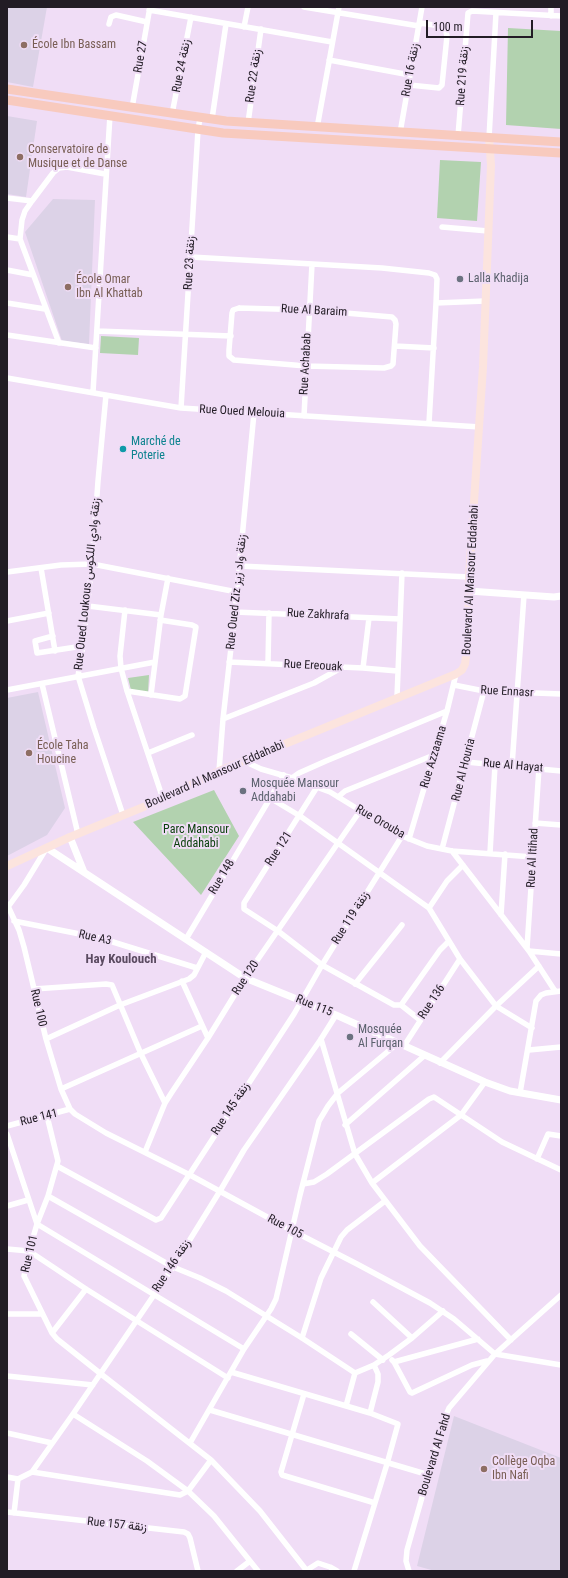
<!DOCTYPE html>
<meta charset="utf-8">
<style>
body{margin:0}
#map{position:relative;width:568px;height:1578px;overflow:hidden;background:#f0ddf6;font-family:"Roboto Condensed",sans-serif}
canvas{display:block}
.frame{position:absolute;inset:0;border:8px solid #221c25;pointer-events:none}
.scale{position:absolute;left:426px;top:20px;width:107px;height:18px;box-sizing:border-box;border:2px solid #221c25;border-top:0;padding-left:5px;font-size:12px;line-height:14px;white-space:nowrap;color:#221c25;-webkit-text-stroke:3px #f0ddf6;paint-order:stroke}
</style>
<div id="map">
<canvas width="568" height="1578"></canvas>
<div class="frame"></div>
<div class="scale">100 m</div>
</div>
<script>
const context = document.querySelector('canvas').getContext('2d');
context.lineJoin = 'round';
function fill(path, color) {
  context.fillStyle = color;
  context.fill(path, 'evenodd');
}
function shape(rows) {
  const path = new Path2D();
  for (const r of rows) {
    path.moveTo(r[0], r[1]);
    for (let i = 2; i < r.length; i += 2) path.lineTo(r[i], r[i + 1]);
  }
  return path;
}
function trace(path, color, width, dash) {
  context.strokeStyle = color;
  context.lineWidth = width;
  context.lineCap = dash ? 'butt' : 'round';
  context.setLineDash(dash || []);
  context.stroke(path);
}
function drawText(font, color, halo, rows, align = 'center') {
  context.font = font + ' "Roboto Condensed",Vazirmatn,sans-serif';
  context.lineWidth = 4;
  context.setLineDash([]);
  context.textBaseline = 'middle';
  context.strokeStyle = halo;
  context.fillStyle = color;
  for (const [text, x, y, turn = 0] of rows) {
    context.save();
    context.translate(x, y);
    context.rotate((+turn || 0) * Math.PI / 180);
    context.textAlign = isNaN(turn) ? turn : align;
    if (halo) context.strokeText(text, 0, 0);
    context.fillText(text, 0, 0);
    context.restore();
  }
}
const education = shape([
 [7,7,47,7,33,87,7,82],
 [7,116,37,121,26,197,7,194],
 [53,199,95,200,89,344,62,341,25,232],
 [38,692,65,808,47,835,7,856,7,698],
 [454,1416,561,1458,561,1571,435,1571,417,1566]
]);
const green = shape([
 [508,28,561,31,561,129,506,125],
 [440,160,481,162,477,221,437,218],
 [101,336,139,338,138,355,100,353],
 [149,675,148,694,131,690,128,678],
 [214,790,239,836,201,895,133,822]
]);
const minor = shape([
 [304,7,419,26],
 [149,10,332,42],
 [551,16,551,7],
 [109,24,111,17,116,15,147,22],
 [244,27,248,7],
 [329,60,410,75],
 [409,85,439,88,442,85,447,36,445,28,442,26,419,23],
 [132,108,150,7],
 [172,114,191,17],
 [212,119,226,24],
 [248,123,261,29],
 [317,128,339,7],
 [400,133,422,7],
 [458,136,468,13,472,11,561,16],
 [489,138,496,13],
 [7,198,32,201],
 [442,227,488,231],
 [7,237,20,239],
 [191,257,382,268,429,273,435,275,437,279,436,303,429,423],
 [7,270,33,275],
 [7,303,45,309],
 [436,303,485,301],
 [239,308,310,310,392,317,395,320,396,324,393,364,391,366,384,368,306,366,234,360,229,356,229,350,232,313,233,310,239,308],
 [97,331,231,336],
 [7,335,96,348],
 [59,343,20,239,22,220,25,211,32,201,53,173,59,168,67,167,105,174],
 [395,346,434,348],
 [7,378,181,408,480,427],
 [93,392,110,115],
 [106,395,98,481,92,564,83,646,78,676,94,728,123,815],
 [181,408,198,130,200,118],
 [304,416,312,264],
 [240,566,469,577],
 [41,568,55,651],
 [7,572,61,565,92,564,237,592],
 [88,606,161,615],
 [125,610,120,656,121,668,127,691,163,799],
 [235,612,400,619],
 [7,621,49,613],
 [53,636,35,641,37,653,83,646],
 [229,662,363,668,397,671],
 [268,663,269,613],
 [363,668,369,618],
 [42,684,78,834],
 [454,685,484,691,561,694],
 [7,690,155,662],
 [127,691,180,699,185,696,196,627,192,625,160,620],
 [151,695,161,615,168,578],
 [397,697,402,573],
 [223,719,314,683,341,668],
 [148,753,192,735],
 [244,761,261,769,292,778,330,792,402,836,427,846,452,851,533,857],
 [466,762,561,771],
 [512,766,524,595],
 [219,771,223,719,235,612,254,413],
 [292,778,299,773,326,761,447,711],
 [317,787,244,903,244,909,278,931,322,965,394,1005,401,1005,420,1020],
 [338,797,345,791,434,755],
 [270,798,300,816,429,908,460,959,496,1006,532,1028],
 [535,823,561,825],
 [409,839,447,711,456,674],
 [442,849,484,691],
 [452,851,529,951,555,991],
 [490,853,495,765],
 [7,904,19,930,24,947,46,1039,61,1089,70,1109,75,1114,106,1133,190,1175,291,1230,357,1264,430,1303,454,1319,495,1354],
 [8,907,24,885,46,849],
 [429,908,447,881,463,865],
 [501,915,505,854],
 [14,921,100,938,197,968],
 [186,939,284,775],
 [527,948,539,768],
 [529,951,561,954],
 [182,981,208,1038],
 [355,984,402,925],
 [34,989,106,984,112,985,141,1054,165,1103],
 [401,1005,440,950,449,941],
 [46,1039,120,1005,189,979,194,975,206,952],
 [321,1039,355,1154,372,1183,420,1246,511,1340],
 [404,1046,460,959],
 [529,1050,561,1047],
 [440,1063,496,1006,539,966],
 [61,1089,202,1026],
 [520,1093,536,1001,541,995,546,993,561,991],
 [47,1116,58,1161,48,1196,37,1224,244,1349],
 [345,1125,424,1056],
 [7,1126,70,1109],
 [7,1134,37,1224,29,1251,24,1276,52,1333,57,1339,101,1374,211,1460,260,1511,307,1571],
 [145,1152,165,1103,172,1092,208,1038,245,978,360,811],
 [537,1159,548,1134,561,1136],
 [57,1166,156,1220,161,1218,294,1014,322,965,402,836],
 [372,1183,461,1115,485,1082],
 [303,1184,314,1182,327,1174,429,1099,434,1097,502,1142,561,1170],
 [48,1196,173,1267,200,1278,226,1291,302,1338,355,1373],
 [7,1206,28,1200],
 [7,1249,29,1251,86,1289,228,1378],
 [373,1302,412,1338],
 [7,1314,42,1314],
 [52,1333,86,1289],
 [351,1334,383,1360],
 [302,1338,321,1278,341,1237,347,1230,385,1201],
 [495,1354,561,1365],
 [392,1360,394,1362,478,1339],
 [394,1362,410,1392,412,1393,472,1365,487,1361],
 [231,1372,370,1413,398,1424,387,1464,354,1571],
 [355,1373,374,1365,389,1355,412,1338,443,1311],
 [7,1376,93,1385],
 [304,1394,281,1472,282,1475,375,1503],
 [346,1406,355,1373],
 [210,1410,429,1475],
 [370,1413,378,1382,378,1374,374,1365],
 [73,1414,147,1461,188,1491,214,1516,258,1571],
 [7,1433,52,1443],
 [190,1443,244,1349,271,1309,276,1299,300,1195,319,1121,328,1106,338,1093,398,1043],
 [32,1472,180,1495,188,1491,211,1460],
 [7,1477,18,1479],
 [18,1479,32,1472,73,1414,173,1267,220,1191,244,1150,321,1039,336,1015],
 [7,1512,184,1532,188,1534,190,1538,198,1571],
 [14,1513,18,1479],
 [307,1570,318,1563,330,1567,337,1571],
 [237,1571,250,1561],
 [409,1571,406,1561,407,1550,444,1420,449,1408,495,1354,561,1295]
]);
const tertiary = shape([
 [469,591,554,597,561,596],
 [70,837,84,872],
 [47,848,245,978,336,1015,485,1082,510,1091,561,1100]
]);
const secondary = shape([
 [7,866,70,837,163,799,219,771,456,674,462,670,465,664,468,641,469,577,483,367,491,165,489,138]
]);
const primary = shape([
 [7,89,226,121,561,142],
 [7,100,223,133,561,153]
]);
const markers = [
 [24,45,4,"#8d6e63"],
 [20,157,4,"#8d6e63"],
 [460,279,4,"#6b7280"],
 [68,287,4,"#8d6e63"],
 [123,449,4,"#0f9aa8"],
 [29,753,4,"#8d6e63"],
 [243,791,4,"#6b7280"],
 [350,1037,4,"#6b7280"],
 [484,1469,4,"#8d6e63"]
];
const educationNames = [
 ["École Ibn Bassam",32,45],
 ["Conservatoire de",28,150],
 ["Musique et de Danse",28,164],
 ["École Omar",76,280],
 ["Ibn Al Khattab",76,294],
 ["École Taha",37,746],
 ["Houcine",37,760],
 ["Collège Oqba",492,1462],
 ["Ibn Nafi",492,1476]
];
const streetNames = [
 ["Rue 27",141,57,-80],
 ["Rue 24 زنقة",182,66,-79],
 ["Rue 16 زنقة",411,70,-80],
 ["Rue 22 زنقة",254,76,-82],
 ["Rue 219 زنقة",463,76,-86],
 ["Rue 23 زنقة",190,263,-87],
 ["Rue Al Baraim",314,311,3],
 ["Rue Achabab",306,364,-87],
 ["Rue Oued Melouia",242,412,3],
 ["Boulevard Al Mansour Eddahabi",471,580,-87],
 ["Rue Oued Loukous زنقة وادي اللكوس",88,584,-84],
 ["Rue Oued Ziz زنقة واد زيز",237,592,-84],
 ["Rue Zakhrafa",318,615,3],
 ["Rue Ereouak",313,666,3],
 ["Rue Ennasr",507,692,3],
 ["Rue Azzaama",434,757,-73],
 ["Rue Al Hayat",513,766,5],
 ["Rue Al Houria",464,770,-76],
 ["Boulevard Al Mansour Eddahabi",215,775,-24],
 ["Rue Orouba",380,822,30],
 ["Rue 121",279,849,-57],
 ["Rue Al Itihad",533,858,-87],
 ["Rue 148",222,877,-59],
 ["Rue 119 زنقة",351,918,-58],
 ["Rue A3",95,938,13],
 ["Rue 120",246,978,-57],
 ["Rue 136",432,1002,-57],
 ["Rue 115",314,1006,22],
 ["Rue 100",38,1008,77],
 ["Rue 145 زنقة",231,1109,-57],
 ["Rue 141",39,1118,-14],
 ["Rue 105",285,1227,28],
 ["Rue 101",30,1254,-77],
 ["Rue 146 زنقة",172,1266,-57],
 ["Boulevard Al Fahd",435,1455,-73],
 ["Rue 157 زنقة",117,1525,6]
];
const worshipNames = [
 ["Lalla Khadija",468,279],
 ["Mosquée Mansour",251,784],
 ["Addahabi",251,798],
 ["Mosquée",358,1030],
 ["Al Furqan",358,1044]
];
const cultureNames = [
 ["Marché de",131,442],
 ["Poterie",131,456]
];
const parkNames = [
 ["Parc Mansour",196,830],
 ["Addahabi",196,844]
];
const neighbourhoodNames = [
 ["Hay Koulouch",121,960]
];
fill(education, '#dcd2e7');
fill(green, '#b2d2af');
trace(minor, '#fff', 5.5);
trace(tertiary, '#fff', 7);
trace(secondary, '#fce4de', 8);
trace(primary, '#f8cabe', 9);
for (const [x, y, r, color] of markers) {
  const dot = new Path2D();
  dot.arc(x, y, r, 0, 2 * Math.PI);
  context.fillStyle = color;
  context.fill(dot);
  trace(dot, '#f0ddf6', 1.5);
}
drawText('12px', '#785e54', '#f0ddf6', educationNames, 'left');
drawText('12px', '#221c25', '#f0ddf6', streetNames);
drawText('12px', '#5b616d', '#f0ddf6', worshipNames, 'left');
drawText('12px', '#0d838f', '#f0ddf6', cultureNames, 'left');
drawText('12px', '#0b410d', '#f0ddf6', parkNames);
drawText('bold 13px', '#5b4b61', '#f0ddf6', neighbourhoodNames);
</script>
